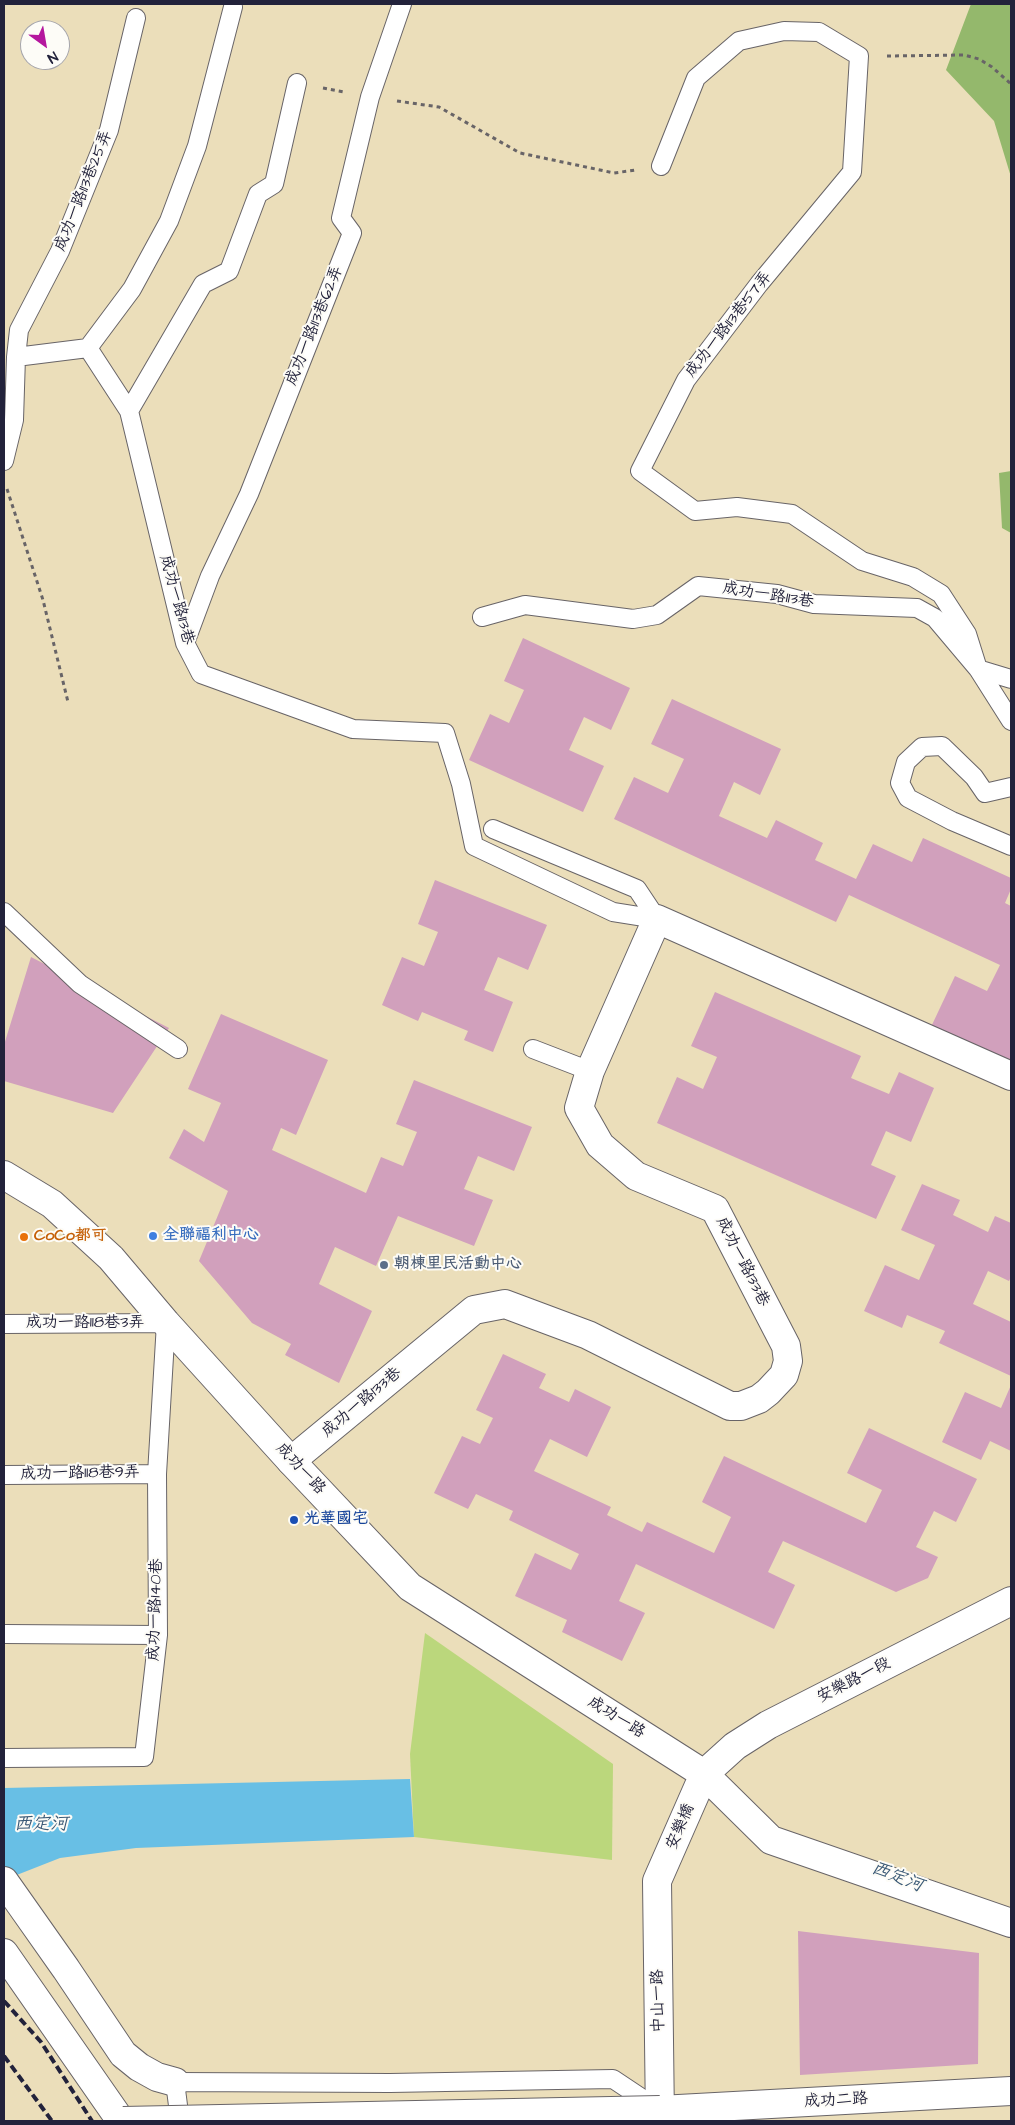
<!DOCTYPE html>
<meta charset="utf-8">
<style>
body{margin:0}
#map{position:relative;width:1015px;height:2125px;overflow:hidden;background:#ebdeba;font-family:"Architects Daughter",sans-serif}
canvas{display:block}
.frame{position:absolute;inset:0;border:5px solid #22223b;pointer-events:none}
.north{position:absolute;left:20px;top:20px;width:50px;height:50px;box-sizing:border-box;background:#fdfcf7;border:1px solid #a5a5ac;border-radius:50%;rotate:148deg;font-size:14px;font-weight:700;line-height:20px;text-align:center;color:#22223b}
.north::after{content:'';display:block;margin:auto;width:18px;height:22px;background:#b5179e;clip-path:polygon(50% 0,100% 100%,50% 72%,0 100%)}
</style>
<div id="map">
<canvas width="1015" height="2125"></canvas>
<div class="frame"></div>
<div class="north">N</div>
</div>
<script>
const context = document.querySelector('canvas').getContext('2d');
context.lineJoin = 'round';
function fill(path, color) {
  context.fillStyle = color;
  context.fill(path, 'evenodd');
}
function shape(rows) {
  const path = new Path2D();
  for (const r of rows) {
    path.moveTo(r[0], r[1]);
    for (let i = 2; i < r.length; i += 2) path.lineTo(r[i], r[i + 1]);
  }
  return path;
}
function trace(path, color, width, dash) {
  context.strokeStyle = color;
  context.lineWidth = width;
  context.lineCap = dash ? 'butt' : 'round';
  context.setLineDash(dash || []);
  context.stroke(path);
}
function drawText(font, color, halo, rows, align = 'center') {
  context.font = font + ' "Architects Daughter","LXGW WenKai TC",sans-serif';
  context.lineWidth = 4;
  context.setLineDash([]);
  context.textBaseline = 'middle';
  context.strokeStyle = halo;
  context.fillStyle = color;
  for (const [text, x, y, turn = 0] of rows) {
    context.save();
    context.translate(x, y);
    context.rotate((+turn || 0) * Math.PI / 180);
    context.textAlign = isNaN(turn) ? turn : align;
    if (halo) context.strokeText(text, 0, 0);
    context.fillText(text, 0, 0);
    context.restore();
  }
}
const green = shape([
 [425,1633,613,1764,612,1860,414,1837,410,1754]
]);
const forest = shape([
 [971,4,1011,4,1011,177,994,121,946,70],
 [1011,471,1011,533,1002,528,999,473]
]);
const water = shape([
 [410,1779,414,1837,136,1848,60,1858,4,1880,4,1788]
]);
const building = shape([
 [523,638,630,688,611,730,584,717,569,750,604,766,583,812,469,760,490,714,509,723,524,690,504,681],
 [672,699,781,749,760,795,734,782,719,816,767,838,776,820,823,843,815,860,856,879,873,844,912,862,923,838,1011,878,1011,889,1005,903,1011,906,1011,1064,931,1027,955,976,987,991,1000,965,849,895,836,922,614,819,634,777,668,793,684,759,651,744],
 [435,880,547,925,528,970,498,957,484,990,513,1002,493,1052,464,1040,468,1031,422,1012,418,1021,382,1005,402,957,424,966,438,932,418,924],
 [31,957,169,1028,113,1113,4,1081,4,1045],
 [715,992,861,1056,851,1078,889,1094,899,1072,934,1088,911,1142,886,1131,871,1165,896,1176,876,1219,657,1123,677,1077,703,1089,717,1057,691,1046],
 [221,1014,328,1060,296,1135,281,1128,272,1150,366,1193,381,1157,403,1166,417,1132,396,1124,414,1080,532,1127,514,1171,478,1156,464,1189,493,1200,474,1246,398,1216,376,1266,335,1247,319,1284,372,1311,339,1383,285,1355,291,1344,252,1323,199,1261,228,1191,169,1158,184,1129,204,1142,221,1103,188,1089],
 [922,1184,960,1200,953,1215,988,1232,995,1216,1011,1223,1011,1277,1009,1281,988,1271,973,1304,1011,1322,1011,1376,939,1343,945,1331,907,1315,902,1328,864,1311,885,1265,919,1280,935,1245,901,1230],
 [503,1354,546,1374,539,1388,569,1402,575,1389,611,1407,587,1457,550,1439,534,1471,611,1507,607,1515,642,1532,647,1522,714,1553,731,1517,702,1502,724,1456,866,1523,882,1490,847,1473,869,1428,977,1479,956,1522,934,1511,916,1547,938,1557,928,1578,896,1592,783,1541,768,1572,795,1585,774,1629,636,1564,619,1601,645,1613,622,1661,562,1632,567,1620,515,1596,535,1553,571,1570,579,1554,509,1520,513,1511,476,1494,468,1509,434,1493,462,1436,480,1444,493,1418,476,1410],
 [1011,1385,1011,1451,990,1441,981,1460,942,1442,965,1392,1001,1408],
 [798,1931,979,1953,978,2064,800,2075]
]);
const path = shape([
 [887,56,964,55,979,59,992,67,1011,84],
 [323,88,344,92],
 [397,101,439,107,520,153,614,173,636,170],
 [7,489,43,600,68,702]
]);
const service = shape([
 [661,166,696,78,739,41,784,31,819,32,859,56,852,172,759,284,686,380,640,471,695,511,737,507,792,514,862,561,913,577,941,594,967,634,978,669,1011,679],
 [88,348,132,289,169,221,197,146,233,7],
 [16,357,19,330,60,251,109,130,136,18],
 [129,411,203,284,229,271,258,194,274,184,297,83],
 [4,461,14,420,16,357,88,348,129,411,185,643,201,674,353,729,445,733,461,784,474,846,613,912,657,919],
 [482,617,525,605,633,619,657,615,698,586,777,594,814,604,917,608,935,618,978,669,1011,721],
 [185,643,210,576,249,494,352,233,341,218,370,97,402,4],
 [1011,787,985,793,974,777,942,746,922,747,906,762,900,783,908,798,952,821,1011,846],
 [493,829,637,889,657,919],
 [4,912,80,984,178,1049],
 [533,1049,590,1071],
 [4,1324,166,1323,157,1474,158,1635,144,1757,4,1758],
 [4,1475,157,1474],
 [4,1634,158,1635],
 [180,2121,175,2082,390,2083,613,2079,658,2109]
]);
const minor = shape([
 [291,1461,474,1310,505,1304,588,1335,730,1406,741,1406,759,1399,768,1392,784,1375,788,1361,786,1346,715,1209,636,1176,600,1145,579,1108,590,1071,657,919,1011,1076],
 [4,1881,66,1969,123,2054,139,2067,157,2077,175,2082]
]);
const tertiary = shape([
 [4,1175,52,1204,111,1258,166,1323,291,1461,410,1587,704,1774,771,1840,1011,1923],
 [660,2121,657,1881,704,1774,735,1746,768,1725,1011,1601]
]);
const primary = shape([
 [660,2110,1011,2091]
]);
const motorway = shape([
 [4,1953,121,2121]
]);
const rail = shape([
 [4,2001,41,2042,92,2121],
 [4,2056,52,2121]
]);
const primaryBridge = shape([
 [123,2121,660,2110]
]);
const markers = [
 [153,1236,5,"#3f7fe0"],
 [24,1237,5,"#e8710a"],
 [384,1265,5,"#5c6f8a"],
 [294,1520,5,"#1a4fb4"]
];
const streetNames = [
 ["成功一路113巷25弄",84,191,-68],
 ["成功一路113巷57弄",729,325,-52],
 ["成功一路113巷62弄",315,326,-68],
 ["成功一路113巷",768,596,9],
 ["成功一路113巷",176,600,75],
 ["成功一路133巷",742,1262,63],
 ["成功一路118巷3弄",85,1324],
 ["成功一路133巷",362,1403,-40],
 ["成功一路",300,1469,47],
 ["成功一路118巷9弄",80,1474,-1],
 ["成功一路140巷",156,1610,-88],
 ["安樂路一段",854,1681,-27],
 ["成功一路",616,1718,32],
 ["安樂橋",681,1827,-67],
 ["中山一路",659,2001,-91],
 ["成功二路",836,2101,-3]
];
const shopNames = [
 ["全聯福利中心",163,1236]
];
const foodNames = [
 ["CoCo都可",34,1237]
];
const serviceNames = [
 ["朝棟里民活動中心",394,1265]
];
const transitNames = [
 ["光華國宅",304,1520]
];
const waterNames = [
 ["西定河",41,1825],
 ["西定河",897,1878,21]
];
fill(green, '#bbd77c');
fill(forest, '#94b86c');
fill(water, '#68bfe5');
fill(building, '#d1a0bc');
trace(service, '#686467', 20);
trace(minor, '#686467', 30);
trace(tertiary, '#686467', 30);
trace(primary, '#686467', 30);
trace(motorway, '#686467', 30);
trace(path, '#686467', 3, [4, 4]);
trace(service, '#fff', 18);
trace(minor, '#fff', 28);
trace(tertiary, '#fff', 28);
trace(primary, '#fff', 28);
trace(motorway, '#fff', 28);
trace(rail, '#22223b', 4, [8, 4]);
trace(primaryBridge, '#686467', 30, []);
trace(primaryBridge, '#fff', 28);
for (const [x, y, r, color] of markers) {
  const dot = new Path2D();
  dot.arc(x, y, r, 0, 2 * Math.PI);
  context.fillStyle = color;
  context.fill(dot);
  trace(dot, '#fdfcf7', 2);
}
drawText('16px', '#22223b', '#fdfcf7', streetNames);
drawText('bold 16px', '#366cbe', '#fdfcf7', shopNames, 'left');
drawText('bold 16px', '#c56008', '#fdfcf7', foodNames, 'left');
drawText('bold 16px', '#4e5e75', '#fdfcf7', serviceNames, 'left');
drawText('bold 16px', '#164399', '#fdfcf7', transitNames, 'left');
drawText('italic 18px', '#3a5976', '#fdfcf7', waterNames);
</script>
